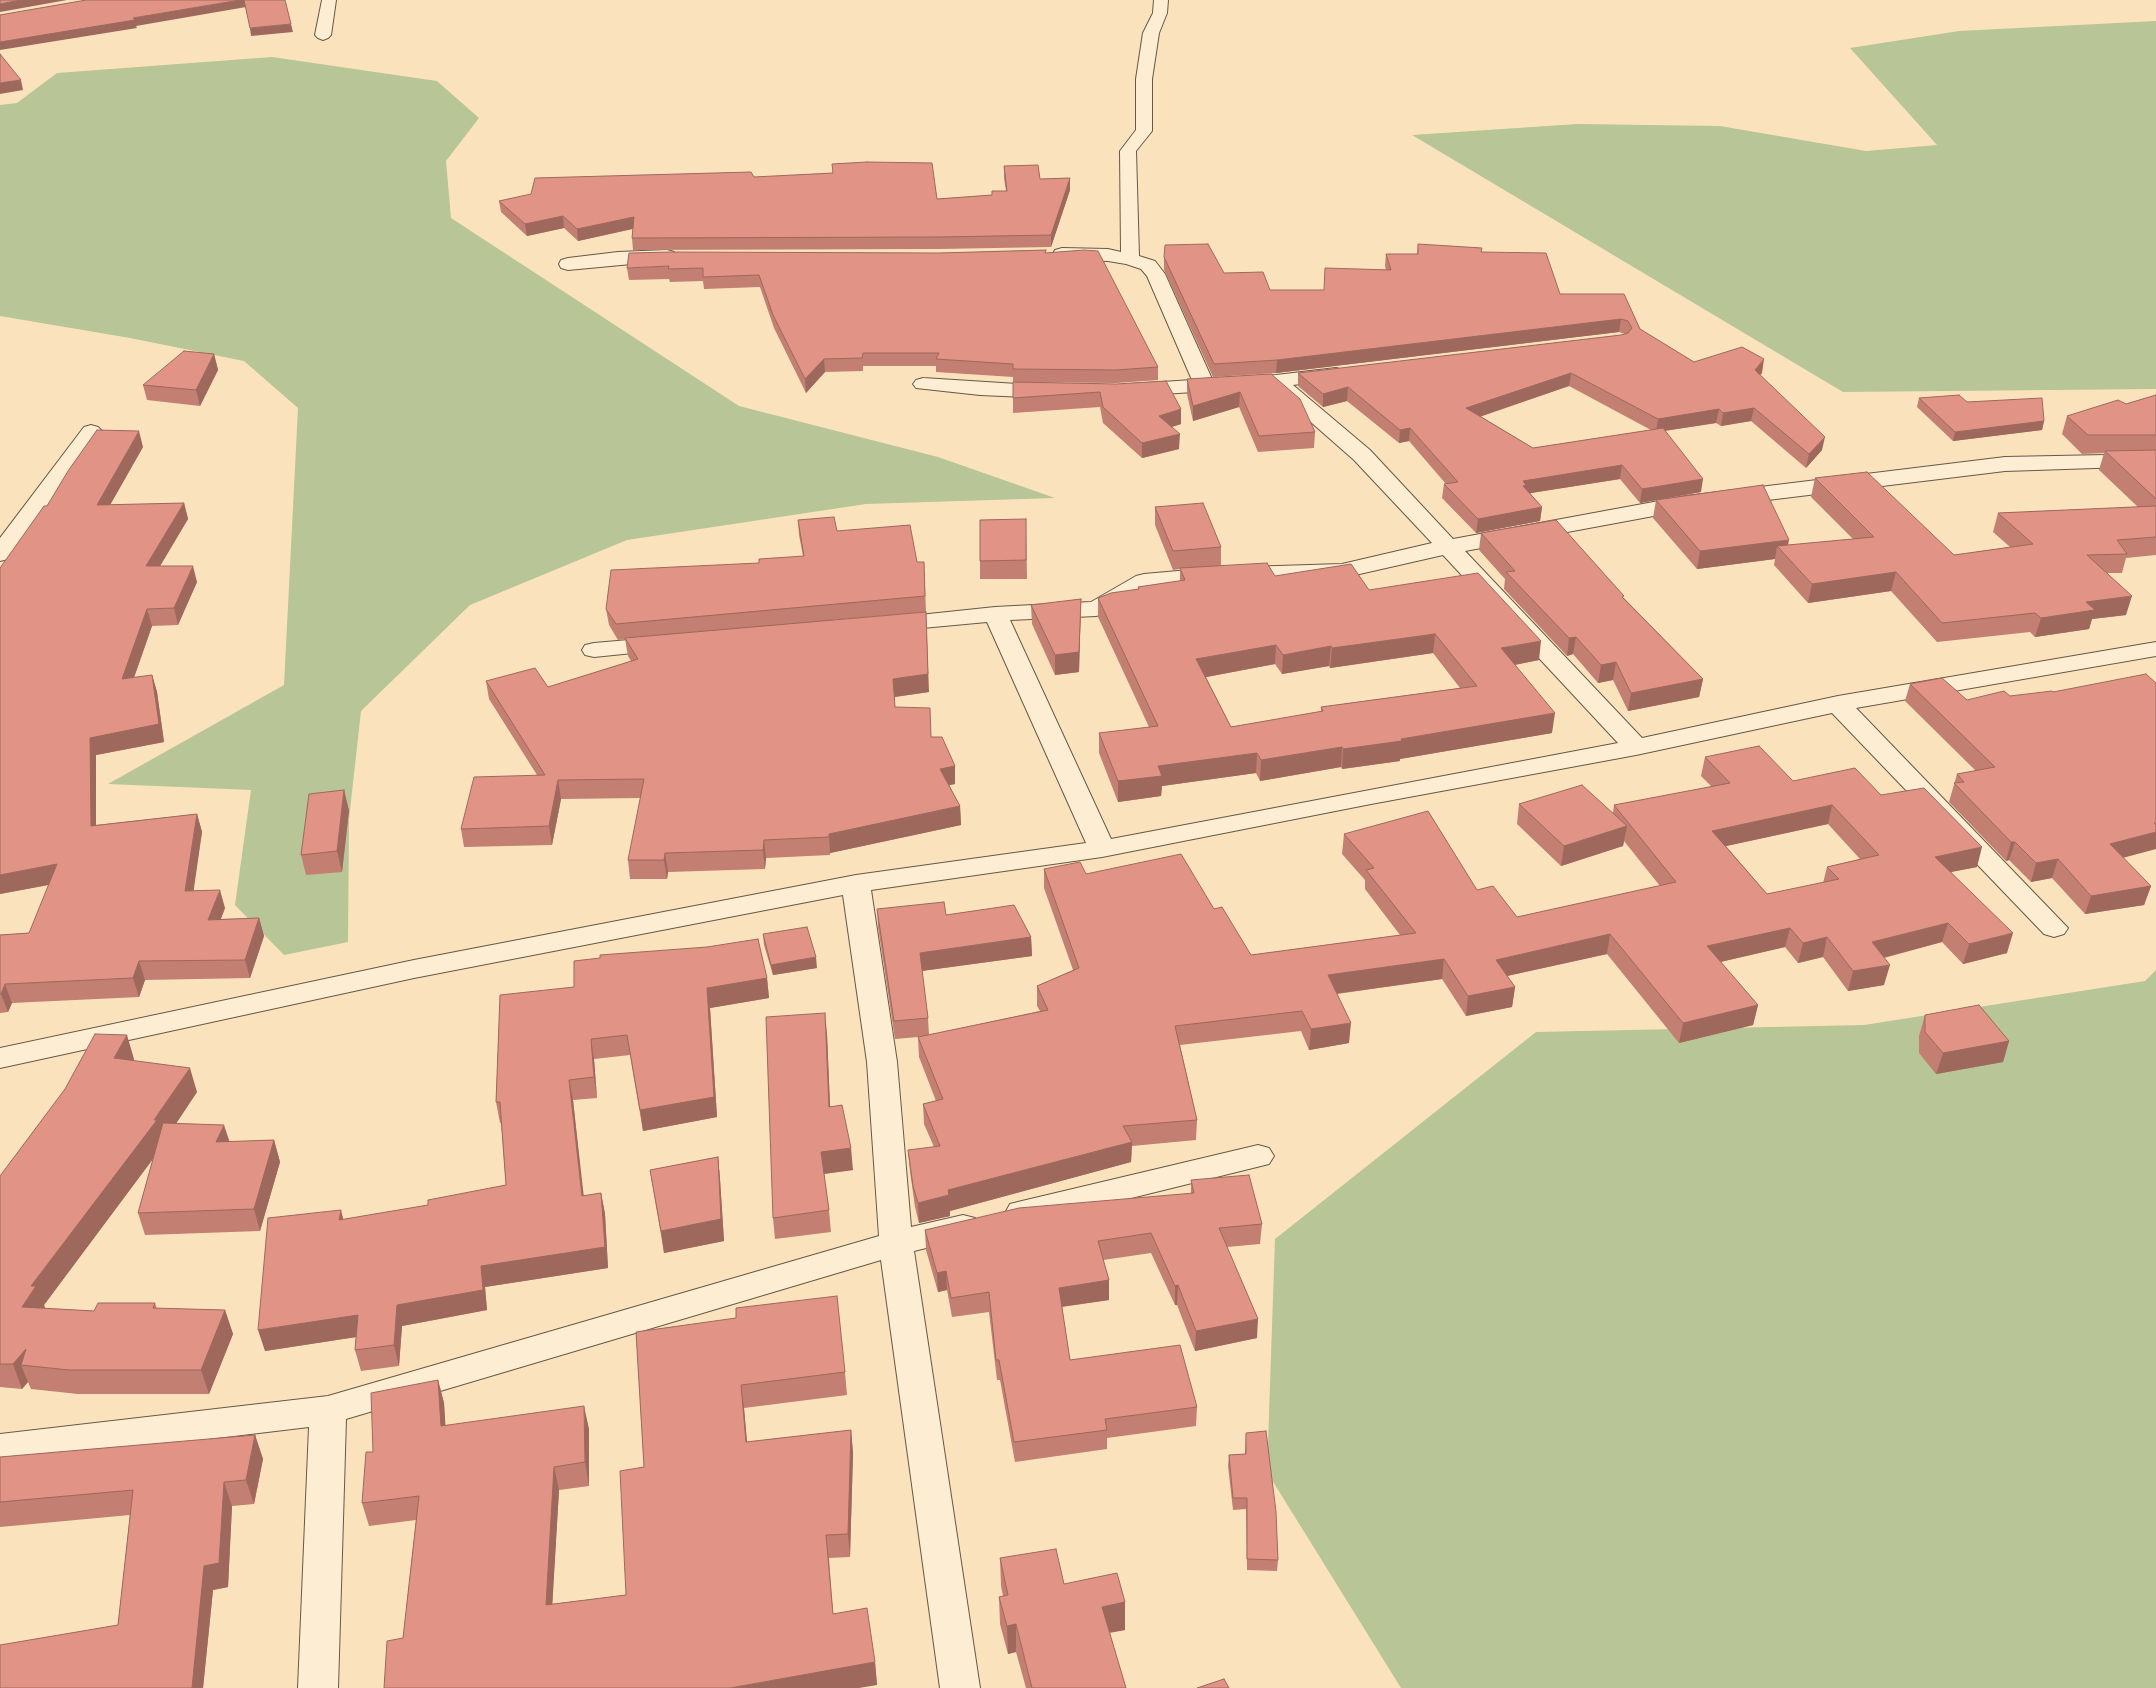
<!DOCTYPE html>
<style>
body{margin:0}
canvas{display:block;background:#fae3bc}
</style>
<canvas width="2156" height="1688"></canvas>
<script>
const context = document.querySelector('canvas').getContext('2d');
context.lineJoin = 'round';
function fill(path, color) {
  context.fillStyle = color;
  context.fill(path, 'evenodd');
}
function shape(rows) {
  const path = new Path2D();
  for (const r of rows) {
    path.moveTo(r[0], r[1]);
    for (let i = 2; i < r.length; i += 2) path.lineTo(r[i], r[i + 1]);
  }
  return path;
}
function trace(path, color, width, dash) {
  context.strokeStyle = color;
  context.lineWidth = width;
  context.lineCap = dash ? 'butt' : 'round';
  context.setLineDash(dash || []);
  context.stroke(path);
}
const green = shape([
 [2156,21,2156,389,1843,392,1412,135,1577,124,1720,126,1866,151,1937,145,1850,48,1959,31],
 [272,57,437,81,479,118,446,161,451,218,739,406,938,457,1055,498,866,504,627,540,470,605,361,711,349,819,348,942,284,955,235,905,251,790,108,784,284,685,298,408,244,361,130,338,0,316,0,105,17,103,57,73],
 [2156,970,2156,1688,1401,1688,1267,1472,1275,1239,1536,1032,1864,1025,2145,981]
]);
const minor = shape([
 [322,0,336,0,331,35,328,38,323,40,318,38,315,35,322,0],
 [1154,0,1168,0,1167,13,1159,33,1152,79,1152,131,1136,151,1139,256,1155,261,1165,274,1212,379,1276,375,1336,368,1343,370,1346,374,1343,378,1293,385,1370,450,1453,539,1686,496,2005,457,2156,454,2156,466,2005,471,1686,510,1465,551,1642,738,1838,696,2156,642,2156,656,1856,708,2068,928,2064,934,2054,937,2044,934,1832,713,1636,755,1371,804,1102,857,871,890,897,1062,911,1227,963,1215,975,1218,980,1227,975,1236,914,1251,980,1688,940,1688,881,1260,346,1419,338,1688,298,1688,309,1427,0,1464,0,1434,328,1396,879,1236,867,1062,843,895,414,978,0,1068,0,1048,414,960,856,875,1086,843,987,622,890,631,881,629,878,624,881,619,995,607,1091,602,1136,576,1144,574,1212,568,1342,564,1432,543,1354,460,1271,387,1132,396,1125,394,1122,390,1125,386,1132,384,1192,380,1147,276,1141,269,1126,264,1108,261,1062,260,1055,258,1053,254,1055,250,1062,248,1108,249,1121,252,1120,151,1136,130,1136,79,1143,33,1153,13,1154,0],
 [1443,555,1618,743,1111,839,1010,620,1096,616,1104,614,1150,588,1212,582,1342,578,1443,555],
 [667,250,674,252,676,256,674,260,568,270,561,268,559,264,561,260,568,258,618,252,667,250],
 [923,378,1049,386,1056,388,1059,392,1056,396,1049,398,980,395,916,388,913,384,916,380,923,378],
 [91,425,98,427,102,431,8,559,0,561,0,538,84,427,91,425],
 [663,637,672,639,675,644,672,649,594,657,585,655,582,650,585,645,594,643,663,637],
 [1258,1145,1269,1148,1274,1156,1269,1164,1022,1225,1010,1222,1005,1213,1010,1204,1022,1201,1258,1145]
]);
const wall = shape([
 [1004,166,1040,179,1070,178,1070,190,1051,247,939,249,633,250,632,238,633,229,578,241,564,228,527,236,501,212,499,201,754,177,937,199,992,195,1006,191,1004,178],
 [1418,244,1481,252,1560,294,1624,294,1640,329,1694,362,1762,373,1760,375,1822,450,1806,468,1751,421,1721,426,1716,423,1665,431,1701,492,1640,503,1620,479,1530,493,1542,507,1540,521,1476,533,1442,498,1444,484,1446,484,1409,441,1399,443,1347,401,1323,407,1298,386,1298,373,1621,335,1625,334,1619,332,1276,373,1213,377,1164,270,1164,257,1224,273,1270,290,1324,290,1386,270,1385,266,1386,254,1417,254],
 [1569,386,1651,430,1533,448,1480,416],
 [1046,250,1046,253,1158,367,1158,380,1116,383,1013,382,1013,377,936,372,936,366,863,366,863,371,825,372,806,393,774,328,760,287,704,289,703,281,670,282,669,279,629,280,627,268,939,253],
 [214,354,218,370,200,406,147,400,143,385],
 [1271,374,1315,432,1314,448,1258,452,1239,407,1193,421,1187,394,1187,379],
 [1013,382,1116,384,1181,424,1172,427,1179,449,1142,458,1103,423,1100,407,1013,413],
 [2156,395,2156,555,2126,558,2122,573,2107,573,2126,615,2092,619,2089,629,2035,637,2030,632,1937,642,1891,591,1808,603,1774,565,1775,559,1697,569,1653,518,1656,500,1788,545,1853,539,1811,497,1815,478,1954,555,2010,547,1993,532,1998,513,2138,507,2099,470,2104,453,2082,454,2062,434,2067,416,2126,404],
 [1919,398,1967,402,2044,421,2042,430,1953,441,1917,407],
 [143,447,110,505,184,503,188,519,160,566,197,582,178,625,152,626,134,678,152,675,157,692,164,742,96,755,96,825,197,814,202,832,193,890,225,908,221,919,259,918,264,936,250,978,145,980,139,997,12,1003,8,1012,0,1013,0,935,29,933,49,885,0,894,47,506],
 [1155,507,1221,547,1221,566,1275,576,1369,590,1539,660,1515,665,1552,733,1400,759,1400,761,1342,769,1341,767,1260,781,1256,773,1162,786,1161,796,1118,802,1099,753,1099,733,1149,727,1098,617,1098,598,1138,589,1138,587,1180,581,1180,569,1173,570,1155,525],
 [1433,653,1460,688,1321,707,1321,712,1231,727,1206,677,1275,664,1282,674,1329,666,1330,668],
 [1026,519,1027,579,980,579,980,561],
 [798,520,837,531,917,562,924,562,926,612,832,620,929,692,895,697,895,707,931,737,955,766,955,784,949,785,960,806,961,825,830,853,830,855,766,858,765,869,668,872,667,879,630,879,628,860,641,798,561,799,552,845,464,847,461,829,537,775,489,699,486,681,548,687,631,661,628,656,625,639,618,640,609,625,606,609,759,563,803,556,799,535],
 [1481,533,1624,598,1703,679,1699,697,1628,711,1613,680,1598,683,1573,654,1567,656,1504,589,1505,579,1479,550],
 [1081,599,1079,672,1055,675,1032,624,1031,605],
 [1910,684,1967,700,2010,696,2123,858,2151,886,2144,905,2085,914,2052,878,2031,882,2009,860,2006,861,1949,802,1957,774,1976,771,1905,701],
 [1705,757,1793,781,1881,795,1977,867,1951,872,2007,953,1963,964,1942,942,1884,958,1884,985,1848,991,1823,957,1798,963,1785,947,1720,962,1758,1005,1753,1025,1679,1043,1607,954,1507,976,1515,987,1512,1007,1466,1016,1442,979,1337,994,1349,1043,1309,1050,1301,1031,1180,1045,1197,1120,1196,1140,1132,1146,1131,1162,950,1211,950,1216,919,1223,915,1207,910,1171,908,1150,934,1147,924,1124,923,1104,936,1101,919,1057,918,1037,895,1039,878,927,877,909,946,915,1031,937,1032,956,922,971,928,1018,929,1035,1040,1011,1037,1006,1037,986,1073,970,1044,888,1044,869,1086,874,1214,909,1251,955,1400,935,1365,889,1365,880,1342,854,1344,834,1477,890,1517,917,1660,886,1624,841,1623,846,1561,866,1517,824,1519,804,1613,813,1614,805,1712,787,1701,776],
 [1828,824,1860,859,1827,867,1823,883,1767,894,1726,846],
 [344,790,349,811,342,872,306,875,301,855],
 [763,934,817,968,773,975,764,945],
 [767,978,769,998,710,1008,717,1117,643,1131,630,1055,594,1059,597,1098,573,1100,583,1196,601,1193,605,1214,608,1268,485,1287,487,1310,402,1326,399,1366,361,1371,355,1350,356,1337,265,1351,343,1220,428,1205,506,1185,501,1123,500,1123,496,1102,500,995],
 [1925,1015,2009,1041,2003,1062,1936,1074,1919,1053,1919,1036],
 [827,1034,830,1107,853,1170,824,1174,829,1210,831,1232,775,1239,773,1218],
 [134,1059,133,1061,197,1092,176,1123,230,1142,274,1140,280,1162,260,1231,145,1235,138,1213,153,1159,44,1305,45,1308,94,1311,155,1303,157,1309,225,1310,233,1334,209,1394,78,1394,31,1389,28,1382,22,1389,0,1387,0,1176],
 [718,1157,720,1179,724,1241,664,1253,650,1170],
 [1191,1180,1262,1224,1260,1244,1227,1247,1257,1338,1195,1351,1177,1305,1175,1305,1151,1253,1103,1260,1109,1280,1109,1300,1062,1307,1070,1360,1197,1407,1196,1426,1107,1438,1107,1449,1015,1462,1000,1380,997,1380,989,1312,952,1317,947,1290,938,1292,926,1250,925,1230,1191,1193],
 [636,1332,845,1372,847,1395,744,1408,747,1442,851,1430,853,1453,850,1557,829,1558,833,1614,875,1662,877,1685,403,1638,416,1520,369,1526,362,1503,373,1452,438,1380,444,1403,445,1425,589,1429,589,1486,559,1490,552,1604,626,1595,644,1467],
 [1246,1433,1278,1560,1277,1571,1247,1570,1246,1509,1233,1510,1228,1466,1229,1455,1245,1454],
 [255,1435,263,1459,254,1504,232,1506,228,1587,213,1590,203,1688,0,1688,118,1625,130,1515,0,1527,0,1457],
 [1000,1558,1064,1584,1125,1602,1125,1630,1109,1633,1126,1688,1026,1688,1016,1652,1008,1654,1000,1624,999,1597,1003,1596,1001,1586]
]);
const shadedWall = shape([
 [21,0,67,0,0,12,0,4],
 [240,0,244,0,246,7,136,26,137,28,0,50,0,42,133,18],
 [291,24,293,32,251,36,250,28],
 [21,80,23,90,0,94,0,83],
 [1070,178,1070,190,1051,247,1051,235],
 [563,216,564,228,527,236,525,224],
 [634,217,636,228,578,241,577,229],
 [1621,319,1619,332,1276,373,1277,360],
 [214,354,218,370,200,406,196,390],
 [824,359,825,372,806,393,805,379],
 [1764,359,1762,373,1752,383,1755,370],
 [1571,373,1569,386,1465,422,1466,408],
 [1348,387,1347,401,1323,407,1323,394],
 [1240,392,1239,407,1193,421,1193,406],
 [1754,408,1751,421,1721,426,1723,413],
 [1181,409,1181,424,1158,431,1159,416],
 [1719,409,1716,423,1656,432,1658,419],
 [2044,421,2042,430,1953,441,1955,432],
 [1410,428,1409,441,1399,443,1400,430],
 [139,431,143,447,101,521,97,505],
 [1180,434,1179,449,1142,458,1142,443],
 [1825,437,1822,450,1806,468,1809,454],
 [1622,465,1620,479,1525,494,1523,481],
 [1703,479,1701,492,1640,503,1642,489],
 [184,503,188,519,150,583,146,566],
 [1542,507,1540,521,1476,533,1478,519],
 [1789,540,1786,555,1777,546,1775,559,1697,569,1700,551],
 [193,566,197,582,178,625,174,608],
 [1896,572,1891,591,1808,603,1812,584],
 [2132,596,2126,615,2092,619,2089,629,2035,637,2041,618,2086,602],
 [1081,599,1079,672,1055,675,1055,655],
 [147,609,152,626,127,697,122,679],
 [926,612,929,692,894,697,893,679],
 [1435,634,1433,653,1330,668,1332,648],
 [1576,637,1573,654,1567,656,1569,638],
 [1541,641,1539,660,1498,668,1501,648],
 [1276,645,1275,664,1196,679,1196,659],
 [1331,646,1329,666,1282,674,1283,655],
 [1616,662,1613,680,1598,683,1601,665],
 [152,675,157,692,164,742,96,755,96,844,91,826,90,738],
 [1703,679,1699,697,1628,711,1631,693],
 [1555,713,1552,733,1400,759,1400,761,1342,769,1343,749],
 [1342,747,1341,767,1260,781,1261,760],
 [1257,753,1256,773,1162,786,1161,796,1118,802,1118,781,1158,766],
 [955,766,955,784,941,787,940,769],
 [558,780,561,799,552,845,549,826],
 [344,790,349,811,342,872,337,851],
 [1832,805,1828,824,1708,850,1712,831],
 [960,806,961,825,830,853,830,855,829,834],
 [197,814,202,832,191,909,185,891],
 [2156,823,2156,849,2104,863,2110,844],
 [1627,826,1623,846,1561,866,1564,846],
 [764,840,766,858,765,869,763,850],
 [2011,842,2015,842,2009,860,2006,861],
 [1982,847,1977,867,1930,876,1935,857],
 [665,853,668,872,667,879,664,860],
 [2058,859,2052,878,2031,882,2036,863],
 [57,864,63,882,0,894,0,875],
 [2151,886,2144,905,2085,914,2091,896],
 [220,890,225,908,213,938,208,920],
 [259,918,264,936,250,978,245,960],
 [1948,923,1942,942,1867,962,1872,942],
 [1790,928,1785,947,1703,966,1707,946],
 [2013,933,2007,953,1963,964,1969,944],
 [1610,934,1607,954,1493,979,1496,960],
 [1031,937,1032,956,921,971,920,953],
 [1827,937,1823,957,1798,963,1803,943],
 [816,957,817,968,773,975,771,965],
 [1444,959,1442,979,1326,995,1328,975],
 [139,961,145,980,139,997,133,978],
 [1890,965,1884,985,1848,991,1853,971],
 [767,978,769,998,710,1008,717,1117,643,1131,640,1110,707,988],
 [5,984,12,1003,8,1012,1,994],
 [1515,987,1512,1007,1466,1016,1468,996],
 [1758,1005,1753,1025,1679,1043,1683,1023],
 [825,1013,827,1034,831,1128,829,1107],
 [1351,1023,1349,1043,1309,1050,1311,1029],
 [127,1035,134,1059,122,1082,114,1058],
 [591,1039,594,1059,597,1098,594,1077],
 [2009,1041,2003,1062,1936,1074,1943,1053],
 [190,1068,197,1092,164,1142,164,1144,44,1305,46,1311,22,1307,31,1286,154,1120],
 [569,1080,573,1100,586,1216,582,1196],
 [224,1125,231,1146,216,1142],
 [274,1140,280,1162,260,1231,254,1209],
 [1132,1142,1131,1162,950,1211,950,1216,919,1223,918,1203,948,1190],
 [851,1148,853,1170,823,1174,821,1152],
 [718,1157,720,1179,724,1241,664,1253,661,1231],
 [601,1193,605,1214,608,1268,485,1287,487,1310,402,1326,399,1366,394,1345,397,1305,481,1266],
 [341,1210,346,1230,339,1220],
 [946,1271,947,1290,938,1292,937,1273],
 [1109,1280,1109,1300,1059,1307,1059,1288],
 [1178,1285,1177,1305,1175,1305,1175,1286],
 [225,1310,233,1334,209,1394,201,1370],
 [358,1315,363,1336,265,1351,258,1330],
 [1258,1319,1257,1338,1195,1351,1196,1331],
 [26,1349,21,1365,28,1382,22,1389,13,1364],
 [438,1380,444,1403,447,1449,441,1426],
 [741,1385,744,1408,749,1465,746,1442],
 [584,1406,589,1429,589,1486,585,1462],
 [851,1430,853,1453,850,1557,848,1534],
 [255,1435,263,1459,254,1504,246,1480],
 [554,1467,559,1490,551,1628,546,1605],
 [224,1482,232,1506,228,1587,213,1590,203,1688,190,1688,204,1566],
 [1125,1602,1125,1630,1101,1634,1102,1607],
 [1016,1624,1016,1652,1008,1654,1007,1626],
 [875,1662,877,1685,859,1688,730,1688]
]);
const building = shape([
 [0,0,21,0,0,4,0,0],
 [86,0,240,0,133,18,135,20,0,42,0,15,86,0],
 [244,0,285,0,291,24,250,28,244,0],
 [0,54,21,80,0,83,0,54],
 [867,162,932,163,937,199,992,195,992,191,1007,191,1004,166,1038,165,1040,179,1070,178,1051,235,939,237,632,238,634,217,577,229,563,216,525,224,499,201,531,194,535,178,751,172,754,177,833,173,832,164,867,162],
 [1208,244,1224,273,1263,272,1270,290,1324,290,1325,268,1391,270,1386,254,1418,254,1418,244,1482,248,1481,252,1546,253,1560,294,1624,294,1640,329,1694,362,1742,347,1764,359,1755,370,1825,437,1809,454,1754,408,1723,413,1719,409,1658,419,1571,373,1466,408,1533,448,1663,428,1703,479,1642,489,1622,465,1523,481,1526,485,1523,486,1542,507,1478,519,1444,484,1458,482,1410,428,1400,430,1348,387,1323,394,1298,373,1621,335,1628,333,1632,328,1628,321,1621,319,1277,360,1214,364,1164,257,1165,245,1208,244],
 [1046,250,1045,253,1084,250,1098,251,1158,367,1116,370,1013,369,1013,364,936,359,939,353,863,353,862,358,824,359,805,379,773,315,759,275,703,277,703,268,668,269,669,266,627,268,629,253,671,252,939,253,1046,250],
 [184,351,214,354,196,390,143,385,184,351],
 [1271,374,1300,399,1315,432,1259,436,1240,392,1193,406,1187,379,1271,374],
 [1166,381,1181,409,1159,416,1180,434,1142,443,1103,407,1100,392,1013,398,1013,382,1116,384,1166,381],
 [1959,395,1967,402,2042,398,2044,421,1955,432,1919,398,1959,395],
 [2156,395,2156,435,2088,435,2067,416,2118,400,2126,404,2156,395],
 [97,430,139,431,97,505,184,503,146,566,193,566,174,608,147,609,122,679,152,675,159,724,90,738,91,826,197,814,185,891,220,890,208,920,259,918,245,960,139,961,133,978,5,984,1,994,0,994,0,935,29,933,57,864,0,875,0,568,44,506,47,506,68,471,97,430],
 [2156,450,2156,499,2105,451,2156,450],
 [1867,472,1954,555,2033,544,1998,513,2156,506,2156,537,2117,540,2127,554,2087,555,2132,596,2086,602,2095,610,2041,618,2035,613,1942,623,1896,572,1812,584,1777,546,1874,537,1815,478,1867,472],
 [1763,485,1789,540,1700,551,1656,500,1763,485],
 [1203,503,1221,547,1173,551,1155,507,1203,503],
 [834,517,837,531,910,525,917,562,924,562,925,596,616,624,606,609,611,570,759,563,759,559,804,556,798,520,834,517],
 [1026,519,1026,560,980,561,980,520,1026,519],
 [1556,520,1624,596,1622,597,1703,679,1631,693,1616,662,1601,665,1576,637,1569,638,1506,572,1515,571,1481,533,1556,520],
 [1267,563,1275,576,1351,564,1369,590,1478,573,1541,641,1501,648,1555,713,1401,739,1402,741,1343,749,1342,747,1261,760,1257,753,1158,766,1162,776,1118,781,1099,733,1158,726,1098,598,1111,593,1139,589,1138,587,1185,580,1180,568,1267,563],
 [1435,634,1477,686,1321,707,1323,711,1231,727,1196,659,1276,645,1283,655,1331,646,1332,648,1435,634],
 [1081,599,1079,652,1055,655,1031,605,1081,599],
 [926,612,928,674,893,679,895,707,930,708,931,737,942,737,955,766,940,769,960,806,829,834,829,837,764,840,763,850,665,853,664,860,628,860,644,779,558,780,549,826,461,829,474,777,545,775,486,681,535,668,548,687,638,659,625,638,926,612],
 [2146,674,2156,683,2156,823,2154,823,2156,825,2156,832,2110,844,2151,886,2091,896,2058,859,2036,863,2015,842,2011,842,1954,783,1964,782,1957,774,1995,767,1910,684,1942,678,1967,700,2004,691,2010,696,2052,691,2053,692,2146,674],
 [1759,746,1793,781,1855,768,1881,795,1924,788,1982,847,1935,857,2013,933,1969,944,1948,923,1872,942,1890,965,1853,971,1827,937,1803,943,1790,928,1707,946,1758,1005,1683,1023,1610,934,1496,960,1515,987,1468,996,1444,959,1328,975,1351,1023,1311,1029,1302,1011,1175,1026,1197,1120,1123,1126,1132,1142,948,1190,949,1195,918,1203,913,1186,908,1150,940,1146,923,1104,943,1099,918,1037,1048,1010,1037,986,1079,968,1044,869,1080,862,1086,874,1181,854,1214,909,1222,907,1251,955,1416,933,1366,870,1374,868,1344,834,1428,811,1477,890,1493,886,1517,917,1676,882,1614,805,1730,783,1705,757,1759,746],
 [1832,805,1879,855,1827,867,1839,879,1767,894,1712,831,1832,805],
 [1582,785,1627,826,1564,846,1519,804,1582,785],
 [344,790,337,851,301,855,309,794,344,790],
 [944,902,946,915,1014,905,1031,937,920,953,928,1018,894,1021,877,909,944,902],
 [807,927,816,957,771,965,763,934,807,927],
 [758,939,767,978,707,988,714,1097,640,1110,627,1035,591,1039,594,1077,569,1080,582,1196,601,1193,605,1247,481,1266,483,1290,397,1305,394,1345,355,1350,358,1315,258,1330,268,1218,341,1210,339,1220,428,1205,428,1200,506,1185,500,1102,496,1102,500,995,574,987,574,961,600,958,600,955,707,947,758,939],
 [1979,1005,2009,1041,1943,1053,1925,1032,1925,1015,1979,1005],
 [825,1013,829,1107,842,1105,851,1148,821,1152,829,1210,773,1218,766,1017,825,1013],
 [95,1034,127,1035,114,1058,190,1068,154,1120,157,1120,31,1286,36,1286,22,1307,94,1311,98,1303,155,1303,153,1308,225,1310,201,1370,69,1370,21,1365,26,1349,13,1364,0,1364,0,1176,65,1089,95,1034],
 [163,1123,224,1125,216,1142,274,1140,254,1209,138,1213,163,1123],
 [718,1157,721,1219,661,1231,650,1170,718,1157],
 [1249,1175,1262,1224,1219,1228,1258,1319,1196,1331,1178,1285,1175,1286,1151,1233,1098,1241,1109,1280,1059,1288,1070,1360,1180,1345,1197,1407,1105,1419,1107,1430,1014,1442,999,1360,996,1360,989,1292,951,1298,946,1271,937,1273,925,1230,1019,1208,1194,1193,1191,1180,1249,1175],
 [837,1296,845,1372,741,1385,746,1442,851,1430,848,1534,826,1535,833,1614,867,1608,875,1662,730,1688,384,1688,387,1641,403,1638,419,1496,362,1503,366,1452,373,1452,371,1393,438,1380,441,1426,584,1406,585,1462,554,1467,546,1605,626,1595,620,1471,644,1467,636,1332,736,1318,736,1308,837,1296],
 [1266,1431,1276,1512,1278,1560,1247,1559,1247,1498,1233,1498,1229,1455,1246,1454,1246,1433,1266,1431],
 [255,1435,246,1480,224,1482,219,1563,204,1566,192,1688,0,1688,0,1645,118,1625,133,1490,0,1502,0,1457,255,1435],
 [1056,1549,1064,1584,1117,1573,1125,1602,1102,1607,1126,1688,1032,1688,1016,1624,1007,1626,999,1597,1008,1595,1000,1558,1056,1549],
 [1224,1679,1229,1688,1197,1688,1224,1679]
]);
fill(green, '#b8c596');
trace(minor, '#685846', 2);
fill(minor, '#fcedd3');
fill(wall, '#c27f72');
fill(shadedWall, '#9e685d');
fill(building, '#e19485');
trace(building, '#9e685d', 1);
</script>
